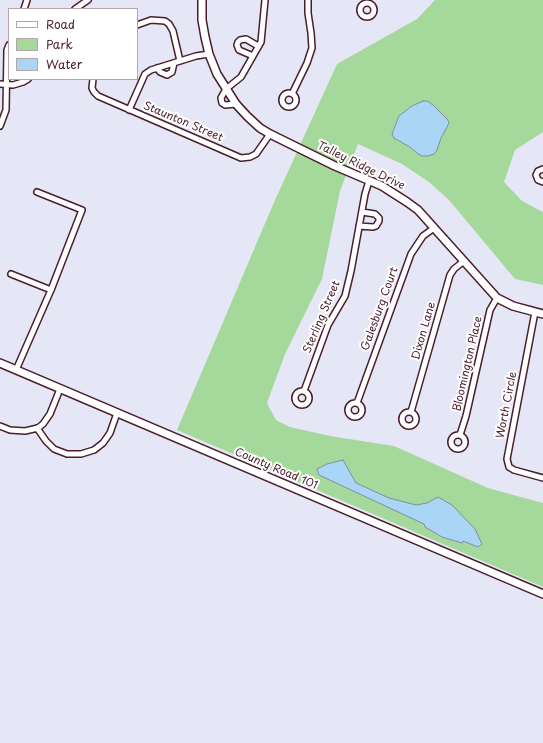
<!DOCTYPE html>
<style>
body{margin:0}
#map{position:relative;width:543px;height:743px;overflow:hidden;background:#e6e7f6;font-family:"Playpen Sans",sans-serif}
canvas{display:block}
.legend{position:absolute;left:8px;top:8px;width:130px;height:72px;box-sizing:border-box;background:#fff;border:1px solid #b7a5aa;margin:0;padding:5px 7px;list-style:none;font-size:12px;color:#4a1f2b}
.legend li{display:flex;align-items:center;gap:8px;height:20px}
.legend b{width:20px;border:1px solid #b7a5aa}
</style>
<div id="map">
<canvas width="543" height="743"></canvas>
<ul class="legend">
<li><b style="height:5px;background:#fff"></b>Road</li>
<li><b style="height:11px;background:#a5d99b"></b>Park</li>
<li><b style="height:11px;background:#aad6f6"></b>Water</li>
</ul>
</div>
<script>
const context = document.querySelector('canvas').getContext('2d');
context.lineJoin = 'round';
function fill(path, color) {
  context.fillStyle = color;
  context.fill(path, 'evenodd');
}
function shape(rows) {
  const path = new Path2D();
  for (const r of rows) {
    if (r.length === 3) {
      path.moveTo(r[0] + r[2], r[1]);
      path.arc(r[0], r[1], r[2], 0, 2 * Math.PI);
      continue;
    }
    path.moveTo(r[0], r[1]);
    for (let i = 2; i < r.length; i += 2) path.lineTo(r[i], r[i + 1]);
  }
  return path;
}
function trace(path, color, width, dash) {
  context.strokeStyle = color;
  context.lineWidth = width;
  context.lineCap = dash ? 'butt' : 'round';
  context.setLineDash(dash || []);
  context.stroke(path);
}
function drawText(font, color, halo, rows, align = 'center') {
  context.font = font + ' "Playpen Sans",sans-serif';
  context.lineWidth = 4;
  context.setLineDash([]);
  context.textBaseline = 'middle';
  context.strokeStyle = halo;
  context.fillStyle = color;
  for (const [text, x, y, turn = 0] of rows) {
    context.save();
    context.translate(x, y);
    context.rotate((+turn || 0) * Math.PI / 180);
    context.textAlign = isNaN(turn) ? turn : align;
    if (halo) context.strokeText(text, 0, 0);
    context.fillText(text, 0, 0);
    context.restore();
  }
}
const green = shape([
 [435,0,543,0,543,132,515,150,504,182,522,201,543,212,543,285,515,279,449,200,429,182,402,164,358,144,340,191,322,279,285,354,267,403,276,420,290,427,330,436,394,446,488,488,543,503,543,587,177,430,275,200,337,64,417,19]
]);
const water = shape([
 [423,101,427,101,433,105,447,119,449,122,448,125,441,138,437,150,434,154,428,156,422,156,417,153,410,147,394,138,392,134,399,116,412,106,423,101],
 [343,460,356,483,389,498,416,505,427,503,438,497,452,505,475,529,482,544,478,547,463,541,462,543,442,537,425,527,424,524,319,475,317,469,327,464,343,460]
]);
const street = shape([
 [367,10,7],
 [24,9,27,0],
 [75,9,88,0],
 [137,25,151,20,165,21,169,24,173,31,180,61],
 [253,56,239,50,237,45,238,42,240,40,246,39,258,46],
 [157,68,160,72,167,75,172,72,174,63],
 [93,79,92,88,94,92,98,96,241,158,250,157,256,154,270,134],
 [0,84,13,85,23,82,28,79],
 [289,100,7],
 [292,94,307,63,312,48,311,33,308,13,308,0],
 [236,104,225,105,222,103,221,98,226,89,241,77,261,42,265,0],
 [129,110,145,74,151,70,196,56,209,54],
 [0,126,6,110,7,50,9,45],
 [543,169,538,171,536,175,538,180,543,182],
 [359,226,373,227,376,226,379,221,379,218,375,214,362,212],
 [11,274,51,290],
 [535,312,507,459,509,467,514,470,543,478],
 [16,370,51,290,82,210,37,192],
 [304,391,328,325,345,296,351,271,365,194,369,181],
 [302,398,7],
 [357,403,411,254,423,236,434,228],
 [355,410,7],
 [411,412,450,275,454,269,464,261],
 [409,419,7],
 [0,426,10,430,25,431,38,428,43,424,50,414,60,389],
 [37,428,46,441,54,449,67,454,81,454,94,450,103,443,110,433,117,413],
 [460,435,466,416,490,310,497,298],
 [458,442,7]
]);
const secondary = shape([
 [202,0,202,20,205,37,209,54,217,74,236,104,247,116,260,128,270,134,335,166,382,186,407,202,418,210,497,298,513,306,543,314],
 [0,363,543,594]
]);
const streetNames = [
 ["Staunton Street",183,122,23],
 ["Talley Ridge Drive",361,166,26],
 ["Galesburg Court",380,309,-70],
 ["Sterling Street",322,317,-67],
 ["Dixon Lane",424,331,-74],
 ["Bloomington Place",468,364,-77],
 ["Worth Circle",507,405,-79],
 ["County Road 101",276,469,23]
];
fill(green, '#a5d99b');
fill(water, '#aad6f6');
trace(water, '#848da5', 1);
trace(street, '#4a1f2b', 8);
trace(secondary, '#4a1f2b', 10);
trace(street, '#fff', 5);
trace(secondary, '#fff', 7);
drawText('11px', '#4a1f2b', '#fff', streetNames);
</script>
